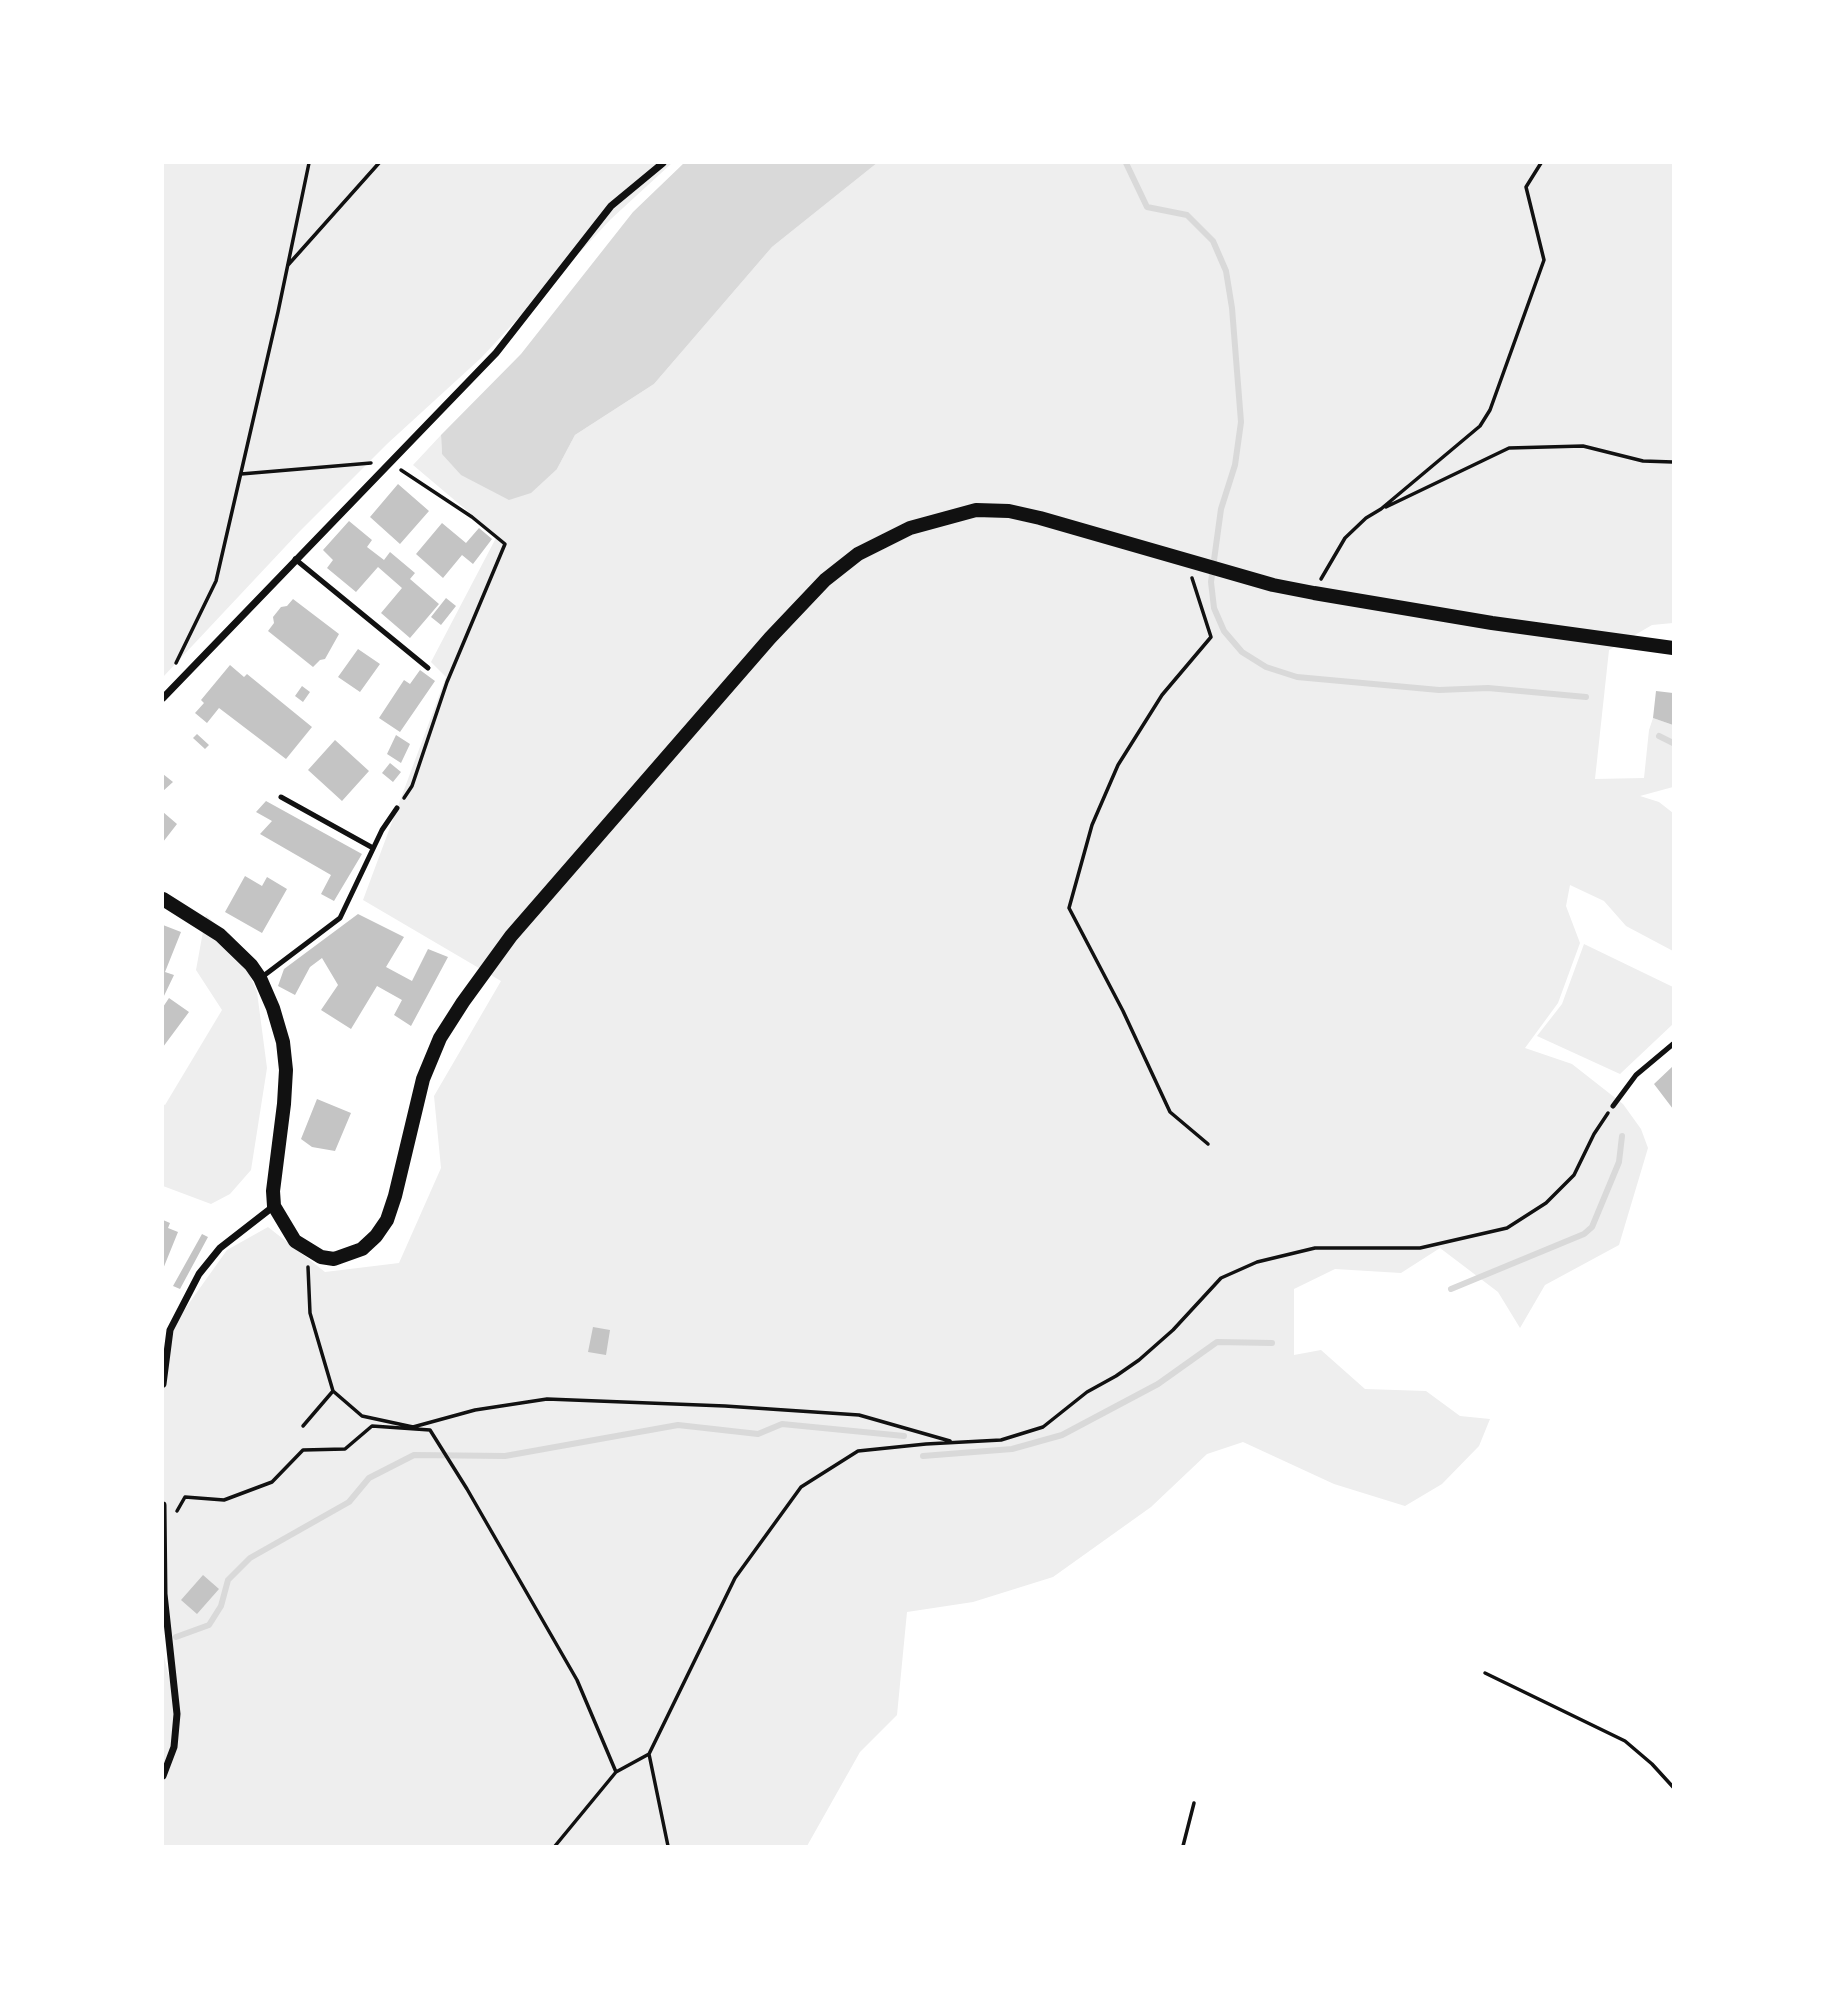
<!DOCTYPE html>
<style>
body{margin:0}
#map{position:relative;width:1836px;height:2009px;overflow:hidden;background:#fff;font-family:"PT Sans Narrow",sans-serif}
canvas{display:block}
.frame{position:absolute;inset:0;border:164px solid #fff;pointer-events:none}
</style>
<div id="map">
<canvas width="1836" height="2009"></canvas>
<div class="frame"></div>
</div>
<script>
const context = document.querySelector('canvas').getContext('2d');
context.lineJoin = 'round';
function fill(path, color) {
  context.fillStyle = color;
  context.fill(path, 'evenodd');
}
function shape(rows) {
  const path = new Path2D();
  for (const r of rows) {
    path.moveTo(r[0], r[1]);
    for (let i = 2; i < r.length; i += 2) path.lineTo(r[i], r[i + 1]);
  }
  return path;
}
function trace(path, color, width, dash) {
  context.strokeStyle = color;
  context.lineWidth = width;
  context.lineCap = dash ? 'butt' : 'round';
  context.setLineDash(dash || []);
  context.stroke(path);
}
const green = shape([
 [163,163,672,163,611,219,481,358,387,444,300,531,163,677],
 [877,163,1673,163,1673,623,1652,625,1609,650,1595,779,1644,778,1649,730,1653,718,1673,725,1673,787,1640,796,1659,802,1673,813,1673,951,1626,926,1604,901,1570,885,1566,906,1580,943,1558,1003,1525,1048,1572,1064,1623,1104,1641,1129,1648,1148,1619,1245,1545,1285,1520,1328,1498,1292,1440,1248,1401,1273,1335,1269,1294,1289,1294,1355,1321,1350,1365,1389,1426,1391,1460,1416,1490,1419,1479,1446,1442,1484,1405,1506,1334,1484,1243,1442,1207,1454,1151,1507,1053,1577,973,1602,907,1612,897,1715,860,1752,807,1846,163,1846,163,1652,175,1702,167,1641,163,1505,163,1384,170,1330,227,1250,268,1227,325,1272,399,1263,441,1168,434,1096,501,981,363,900,446,677,431,662,497,536,413,465,441,435,442,454,557,469,575,435,654,384,772,247],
 [206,915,236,944,257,992,267,1068,251,1170,230,1194,211,1204,163,1186,163,1104,165,1105,222,1010,196,970],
 [1584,944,1673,987,1673,1024,1620,1074,1537,1036,1562,1004]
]);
const water = shape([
 [684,163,877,163,772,247,654,384,575,435,557,469,531,493,509,500,461,475,442,454,441,435,521,354,633,212]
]);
const stream = shape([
 [1126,163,1147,207,1187,215,1213,241,1226,271,1232,308,1241,422,1235,465,1221,509,1211,582,1214,608,1224,631,1242,652,1266,667,1297,677,1439,690,1488,688,1586,697],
 [1659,736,1673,743],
 [1451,1289,1584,1234,1592,1227,1619,1162,1622,1136],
 [923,1456,1012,1449,1062,1435,1158,1384,1217,1342,1272,1343],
 [176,1637,209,1625,221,1606,228,1580,250,1558,349,1502,369,1478,414,1455,505,1456,678,1425,758,1434,782,1424,904,1436]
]);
const building = shape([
 [398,484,429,511,400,544,370,517],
 [349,521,372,540,367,547,384,560,390,552,415,573,410,579,439,604,410,638,381,613,402,588,378,567,356,592,327,568,333,560,323,550],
 [442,523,466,543,479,528,492,539,473,564,462,555,443,578,416,554],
 [446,598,456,606,441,625,431,617],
 [293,599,339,634,325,659,320,660,313,667,268,631,274,623,273,617,281,607,287,606],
 [358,649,380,664,360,692,338,677],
 [230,665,244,677,247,674,312,727,286,759,219,708,207,723,195,713,204,703,201,700],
 [420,670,435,681,400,732,379,718,404,680,410,684],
 [302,686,310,692,303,702,295,696],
 [1656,691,1673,693,1673,725,1653,718],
 [197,734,209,745,205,749,193,738],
 [396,735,410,744,401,763,387,754],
 [335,740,369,771,342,801,308,770],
 [390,763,401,772,393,782,382,773],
 [163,774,173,782,163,791],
 [266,801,362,854,334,901,321,894,331,875,260,834,272,821,256,812],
 [163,812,177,824,163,842],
 [245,876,262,886,267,877,287,889,262,933,225,912],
 [358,914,404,937,386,967,412,981,428,949,448,957,411,1026,394,1015,402,1000,377,986,351,1029,321,1010,338,985,322,958,310,967,295,995,278,986,284,969],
 [163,925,181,932,165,972,174,975,163,998],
 [169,998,189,1012,163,1047,163,1007],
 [1673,1066,1673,1109,1654,1084],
 [317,1099,351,1113,335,1151,312,1147,301,1139],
 [163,1220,170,1223,168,1228,178,1232,163,1269],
 [202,1234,208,1237,180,1289,173,1286],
 [593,1327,610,1330,606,1355,588,1352],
 [203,1575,219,1589,197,1614,181,1600]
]);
const path = shape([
 [288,265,379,163],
 [401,470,472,517,505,544,447,682,412,786,404,798],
 [241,474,371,463],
 [1386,507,1509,448,1583,446,1643,461,1673,462],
 [1192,578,1211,637,1162,695,1118,765,1092,825,1069,908,1123,1011,1170,1112,1208,1144],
 [1321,579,1345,538,1366,518,1381,509,1480,426,1490,410,1544,260,1526,187,1541,163],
 [176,663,216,581,278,312,309,163],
 [308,1267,310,1313,333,1391,362,1416,413,1427,475,1410,547,1399,725,1406,859,1415,950,1441],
 [303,1426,333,1391],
 [177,1511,185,1497,224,1500,272,1482,303,1450,345,1449,372,1426,430,1430,467,1489,577,1680,616,1772],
 [1485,1673,1625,1741,1652,1764,1673,1787],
 [649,1754,668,1846],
 [555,1846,616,1772,649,1754,735,1578,801,1487,858,1451,926,1444,1001,1440,1043,1427,1087,1392,1116,1376,1139,1360,1173,1330,1221,1278,1257,1262,1315,1248,1420,1248,1507,1228,1546,1203,1574,1175,1594,1134,1608,1113],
 [1183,1846,1194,1803]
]);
const service = shape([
 [295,559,428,668],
 [281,797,373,848],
 [262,977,340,918,382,830,397,808],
 [1613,1106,1636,1075,1673,1044]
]);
const minor = shape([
 [163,698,496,353,611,206,663,163],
 [163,1384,170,1330,199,1274,220,1248,274,1206],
 [163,1505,164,1594,177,1714,174,1747,163,1776]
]);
const secondary = shape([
 [163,899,220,935,251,965,260,978,273,1008,283,1042,286,1070,284,1104,273,1191,274,1206,295,1241,321,1257,334,1259,362,1249,376,1236,387,1220,395,1196,423,1079,440,1038,463,1002,511,936,770,638,825,580,858,554,910,528,976,510,1009,511,1040,518,1273,585,1314,593,1492,623,1673,648]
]);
fill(green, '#eee');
fill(water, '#d9d9d9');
trace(stream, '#d9d9d9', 6);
fill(building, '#c4c4c4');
trace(path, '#111', 3.5);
trace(service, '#111', 5);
trace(minor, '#111', 7);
trace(secondary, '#111', 14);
</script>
